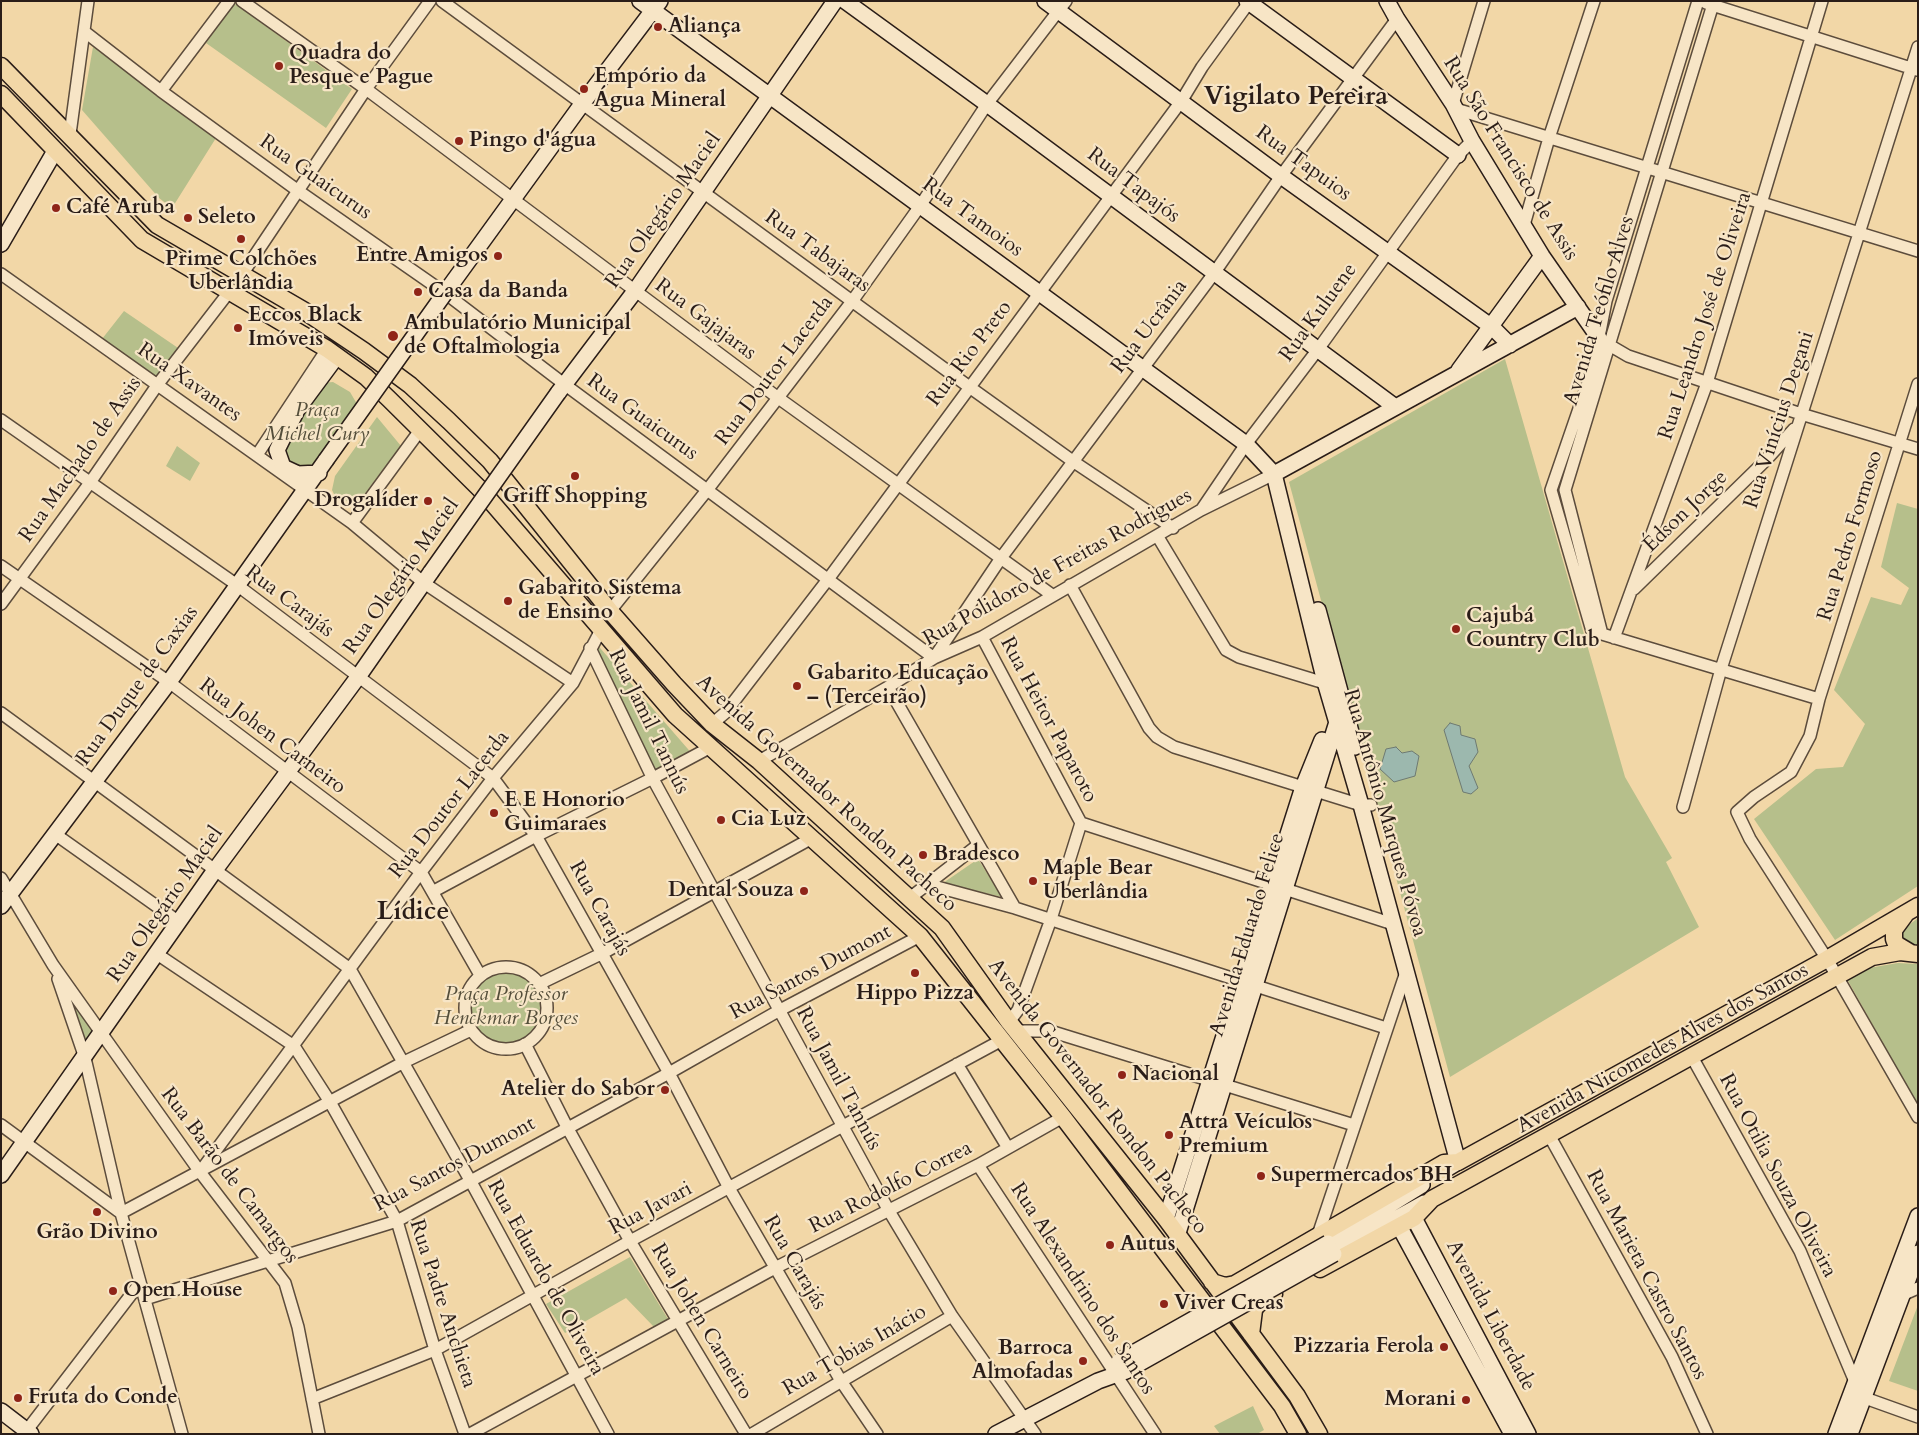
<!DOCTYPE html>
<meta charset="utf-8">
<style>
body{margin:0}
#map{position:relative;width:1919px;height:1435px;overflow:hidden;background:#f2d7a7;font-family:Cardo,serif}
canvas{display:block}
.frame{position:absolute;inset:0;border:2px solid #2a1d18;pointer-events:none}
</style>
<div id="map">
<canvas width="1919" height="1435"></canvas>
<div class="frame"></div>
</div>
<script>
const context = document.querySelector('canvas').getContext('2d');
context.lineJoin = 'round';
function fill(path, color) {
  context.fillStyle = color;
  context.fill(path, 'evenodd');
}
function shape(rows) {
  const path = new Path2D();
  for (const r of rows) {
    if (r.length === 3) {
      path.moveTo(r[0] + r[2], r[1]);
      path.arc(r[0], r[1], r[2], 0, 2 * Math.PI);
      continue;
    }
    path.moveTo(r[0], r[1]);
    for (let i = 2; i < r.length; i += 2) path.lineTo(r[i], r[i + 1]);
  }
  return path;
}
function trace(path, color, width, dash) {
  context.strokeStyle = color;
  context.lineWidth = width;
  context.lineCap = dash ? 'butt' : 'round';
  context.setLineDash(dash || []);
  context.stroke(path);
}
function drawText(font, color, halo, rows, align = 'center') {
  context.font = font + ' Cardo,serif';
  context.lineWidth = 4.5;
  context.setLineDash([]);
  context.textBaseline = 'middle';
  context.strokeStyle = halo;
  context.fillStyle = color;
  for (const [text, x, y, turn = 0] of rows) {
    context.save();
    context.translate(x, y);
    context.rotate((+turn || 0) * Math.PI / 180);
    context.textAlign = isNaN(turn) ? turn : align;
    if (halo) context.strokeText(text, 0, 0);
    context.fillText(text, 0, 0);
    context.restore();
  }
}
const green = shape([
 [234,3,352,89,326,128,206,43],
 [93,47,216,138,172,208,159,198,82,110],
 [124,311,181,350,158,379,102,339],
 [1505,359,1625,777,1672,858,1666,862,1699,927,1450,1077,1289,482],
 [333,382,350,392,357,404,317,462,306,467,294,467,285,462,280,451,322,383],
 [377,417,401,446,363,496,355,501,343,501,335,496,332,490,335,476],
 [177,446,200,463,190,481,166,466],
 [1897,503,1918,509,1918,886,1835,940,1754,819,1816,769,1843,767,1865,724,1834,690,1871,597,1901,605,1909,588,1881,567],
 [594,641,694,756,653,778,590,648],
 [978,859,1002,897,943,883],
 [1918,918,1918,949,1906,947,1900,932],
 [1898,963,1918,964,1918,1106,1847,979,1869,968],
 [53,965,102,1034,85,1058],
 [506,1008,40],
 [630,1257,668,1319,654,1327,626,1298,565,1333,546,1304],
 [1918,1305,1918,1391,1889,1381],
 [1253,1406,1264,1430,1257,1434,1220,1434,1214,1426]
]);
const water = shape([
 [1450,723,1460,726,1461,735,1475,739,1478,752,1469,766,1478,788,1471,794,1463,792,1444,730,1450,723],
 [1396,747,1402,753,1412,751,1419,756,1415,776,1394,782,1380,769,1386,749,1396,747]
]);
const street = shape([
 [242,1,366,89,777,397,1052,595],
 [442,1,968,386,1074,462,1173,528],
 [1698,1,1606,301,1593,368,1551,490,1592,631,1819,699],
 [1706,3,1917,70],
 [85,32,161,91,297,190,445,293,564,384,934,658,1001,558,1215,272,1281,176,1397,19],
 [161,91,229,1],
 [1453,104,1484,1],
 [1456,109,1918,251],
 [70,134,88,1],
 [1524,225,1549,138,1594,1],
 [1,274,352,523,424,583,573,683],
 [241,276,366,89,430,1],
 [1604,342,1628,356,1801,414,1918,449],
 [1918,384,1819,699,1810,736,1791,772,1754,797,1737,812,1750,839,1827,959,1918,1117],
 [1,420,237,585,493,778,536,836,669,1073,729,1188,841,1381,877,1434],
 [257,455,327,349],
 [1202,509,1246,444,1319,348,1458,155,1472,141],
 [352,523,421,429],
 [1158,537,1226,650,1239,657,1331,685],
 [1,566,169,682,421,872,480,975],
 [1070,585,1149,728,1157,737,1174,747,1361,805,1371,805],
 [1634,589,1766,460,1794,429],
 [1,604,89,484,158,384,229,292],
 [610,611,708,489,853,300,920,206,987,104,1066,1],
 [1602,634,1565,490,1714,1],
 [982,637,1081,823,1393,924],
 [1614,638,1707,383,1822,1],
 [590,648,653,779,889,1211,952,1316,1035,1434],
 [888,687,1015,908,1386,1028],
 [1,713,350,969,470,1180,608,1434],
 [712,724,725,713,829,578,1182,100,1202,67,1250,1],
 [759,761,888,687,934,658,982,637,1201,510,1274,474],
 [1683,807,1721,669,1918,47],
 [55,834,179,922],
 [1,878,53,965,200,1172,285,1283,298,1327,319,1434],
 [926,884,1015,908],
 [434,891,536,836,653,778,709,748],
 [911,897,978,845],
 [157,954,294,1046,330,1102,397,1221,435,1350,465,1434],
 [506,1008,41],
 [58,979,85,1058,121,1213,182,1434],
 [539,984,603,953,812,838],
 [1009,1022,1018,1010,1051,919,1081,823],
 [1017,1031,1050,1031,1354,1125],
 [525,1044,567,1127,630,1241,746,1434],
 [1692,1057,1800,1251,1856,1384,1865,1398,1918,1417],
 [957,1064,1008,1148],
 [1,1125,121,1213,404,1062,471,1030],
 [1549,1135,1672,1357,1707,1434],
 [978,1165,1155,1434],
 [200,1172,421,872,493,778,573,683,602,628],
 [1317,1238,1406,972],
 [1902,1295,1918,1288],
 [145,1299,397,1221,669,1073,780,1010,920,936],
 [312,1399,435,1350,630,1241,1002,1040],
 [24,1434,140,1283],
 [470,1434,775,1268,978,1165,1063,1117],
 [752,1434,952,1316]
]);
const secondary = shape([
 [640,1,1246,444,1274,474,1325,682,1361,805,1458,1162,1448,1168],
 [845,1,987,104,1394,406],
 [1045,1,1281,176,1492,327,1510,345],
 [1247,1,1458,155],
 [1387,1,1397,19,1453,104,1472,141,1542,256,1599,338],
 [1,244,55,151],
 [445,293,582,104,660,1],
 [1459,370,1542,256],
 [558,393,635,291,835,1],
 [319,473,298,474,283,467,277,450,297,410,337,356],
 [1274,474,1578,307],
 [1318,610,1355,747],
 [1,906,169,682,326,460],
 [1,1175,215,870,358,677,431,572],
 [1414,1218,1528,1434],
 [1166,1219,1303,787,1322,740],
 [1399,1226,1512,1434],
 [1177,1236,1337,722],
 [1328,1243,1422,1185],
 [1343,1248,1424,1203],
 [1,1411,31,1434],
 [996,1434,1098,1381,1126,1371],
 [1836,1434,1918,1216],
 [1850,1434,1918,1253]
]);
const primary = shape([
 [1,66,157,225,303,310,364,351,410,385,449,421,490,461,610,611,674,684,712,724,759,761,942,928,1009,1022,1166,1219,1297,1396,1319,1434],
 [1,94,142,240,327,349,366,377,389,399,482,491,675,715,920,936,1063,1117,1282,1406,1298,1434],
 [1905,915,1894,930,1894,939,1896,944,1911,953],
 [1320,1269,1414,1218,1432,1199,1872,957,1900,952,1918,954],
 [1212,1282,1225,1286,1235,1284,1444,1163,1458,1162,1827,959,1918,906],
 [1251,1334,1254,1310,1257,1305,1274,1294]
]);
const secondaryBridge = shape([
 [326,460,445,293],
 [431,572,558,393],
 [1119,1361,1328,1243],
 [1126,1371,1334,1254]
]);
const markers = [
 [658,27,5,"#8f2418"],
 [279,66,5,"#8f2418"],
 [584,89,5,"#8f2418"],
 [459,141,5,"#8f2418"],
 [56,208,5,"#8f2418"],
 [188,218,5,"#8f2418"],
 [241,239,5,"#8f2418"],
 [498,256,5,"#8f2418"],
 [418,292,5,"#8f2418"],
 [238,328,5,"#8f2418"],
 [393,336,6,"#8f2418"],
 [575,476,5,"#8f2418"],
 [428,501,5,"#8f2418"],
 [508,601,5,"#8f2418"],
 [1456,629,5,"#8f2418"],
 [797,686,5,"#8f2418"],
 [494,813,5,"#8f2418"],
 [721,820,5,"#8f2418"],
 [923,855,5,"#8f2418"],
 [1033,881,5,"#8f2418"],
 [804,891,5,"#8f2418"],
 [915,973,5,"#8f2418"],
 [1122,1075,5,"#8f2418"],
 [665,1090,5,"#8f2418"],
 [1169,1135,5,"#8f2418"],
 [1261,1176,5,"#8f2418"],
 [97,1212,5,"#8f2418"],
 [1110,1245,5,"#8f2418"],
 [113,1291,5,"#8f2418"],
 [1164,1304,5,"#8f2418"],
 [1444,1347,5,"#8f2418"],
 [1083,1361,5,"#8f2418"],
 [18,1398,5,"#8f2418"],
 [1466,1400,5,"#8f2418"]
];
const poiNames = [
 ["Aliança",668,27],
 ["Quadra do",289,54],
 ["Pesque e Pague",289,78],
 ["Empório da",594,77],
 ["Água Mineral",594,101],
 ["Pingo d'água",469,141],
 ["Café Aruba",66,208],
 ["Seleto",198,218],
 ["Entre Amigos",488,256,"right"],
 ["Prime Colchões",241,260,"center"],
 ["Uberlândia",241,284,"center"],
 ["Casa da Banda",428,292],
 ["Eccos Black",248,316],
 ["Imóveis",248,340],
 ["Ambulatório Municipal",404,324],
 ["de Oftalmologia",404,348],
 ["Griff Shopping",575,497,"center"],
 ["Drogalíder",418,501,"right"],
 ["Gabarito Sistema",518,589],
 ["de Ensino",518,613],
 ["Cajubá",1466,617],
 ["Country Club",1466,641],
 ["Gabarito Educação",807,674],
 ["– (Terceirão)",807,698],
 ["E E Honorio",504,801],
 ["Guimaraes",504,825],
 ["Cia Luz",731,820],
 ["Bradesco",933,855],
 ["Maple Bear",1043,869],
 ["Uberlândia",1043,893],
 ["Dental Souza",794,891,"right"],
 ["Hippo Pizza",915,994,"center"],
 ["Nacional",1132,1075],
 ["Atelier do Sabor",655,1090,"right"],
 ["Attra Veículos",1179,1123],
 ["Premium",1179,1147],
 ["Supermercados BH",1271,1176],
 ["Grão Divino",97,1233,"center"],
 ["Autus",1120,1245],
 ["Open House",123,1291],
 ["Viver Creas",1174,1304],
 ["Pizzaria Ferola",1434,1347,"right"],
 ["Barroca",1073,1349,"right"],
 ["Almofadas",1073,1373,"right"],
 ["Fruta do Conde",28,1398],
 ["Morani",1456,1400,"right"]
];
const streetNames = [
 ["Rua São Francisco de Assis",1510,159,58],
 ["Rua Tapuios",1303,164,36],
 ["Rua Guaicurus",315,178,35],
 ["Rua Tapajós",1133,186,37],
 ["Rua Olegário Maciel",664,211,-55],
 ["Rua Tamoios",972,218,36],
 ["Rua Tabajaras",817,252,36],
 ["Avenida Teófilo Alves",1600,311,-73],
 ["Rua Kuluene",1319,313,-54],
 ["Rua Leandro José de Oliveira",1706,316,-72],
 ["Rua Gajajaras",705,320,37],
 ["Rua Ucrânia",1150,327,-53],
 ["Rua Rio Preto",970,354,-53],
 ["Rua Doutor Lacerda",775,371,-53],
 ["Rua Xavantes",189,383,35],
 ["Rua Guaicurus",642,418,36],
 ["Rua Vinícius Degani",1780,420,-72],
 ["Rua Machado de Assis",81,460,-55],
 ["Édson Jorge",1686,512,-44],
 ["Rua Pedro Formoso",1851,536,-73],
 ["Rua Polidoro de Freitas Rodrigues",1058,568,-29],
 ["Rua Olegário Maciel",402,577,-55],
 ["Rua Carajás",289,602,37],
 ["Rua Duque de Caxias",138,686,-54],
 ["Rua Heitor Paparoto",1048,720,62],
 ["Rua Jamil Tannús",648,722,64],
 ["Rua Johen Carneiro",272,737,37],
 ["Avenida Governador Rondon Pacheco",826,794,42],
 ["Rua Doutor Lacerda",450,805,-52],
 ["Rua Antônio Marques Póvoa",1384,813,74],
 ["Rua Olegário Maciel",166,905,-55],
 ["Rua Carajás",599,909,61],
 ["Avenida Eduardo Felice",1248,935,-73],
 ["Rua Santos Dumont",811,973,-28],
 ["Avenida Nicomedes Alves dos Santos",1663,1049,-29],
 ["Rua Jamil Tannús",838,1079,62],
 ["Avenida Governador Rondon Pacheco",1097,1097,52],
 ["Rua Santos Dumont",455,1165,-28],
 ["Rua Barão de Camargos",229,1176,53],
 ["Rua Otilia Souza Oliveira",1777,1176,62],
 ["Rua Rodolfo Correa",891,1188,-27],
 ["Rua Javari",651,1209,-28],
 ["Rua Carajás",794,1263,60],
 ["Rua Marieta Castro Santos",1646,1275,62],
 ["Rua Eduardo de Oliveira",545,1278,61],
 ["Rua Alexandrino dos Santos",1082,1289,57],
 ["Rua Padre Anchieta",442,1304,72],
 ["Avenida Liberdade",1490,1316,62],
 ["Rua Johen Carneiro",701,1322,59],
 ["Rua Tobias Inácio",855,1351,-30]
];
const parkNames = [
 ["Praça",317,411],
 ["Michel Cury",317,435],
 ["Praça Professor",506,995],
 ["Henckmar Borges",506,1019]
];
const districtNames = [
 ["Vigilato Pereira",1296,98],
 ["Lídice",413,913]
];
fill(green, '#b6bf8b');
fill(water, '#9cb8ae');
trace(water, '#6e7a72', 1);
trace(street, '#5c4c3c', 14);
trace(secondary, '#2a1d18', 18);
trace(primary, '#2a1d18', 19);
trace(street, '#f7e5c6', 11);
trace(secondary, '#f7e5c6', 15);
trace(primary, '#f2d7a7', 16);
trace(secondaryBridge, '#2a1d18', 18, []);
trace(secondaryBridge, '#f7e5c6', 15);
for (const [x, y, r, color] of markers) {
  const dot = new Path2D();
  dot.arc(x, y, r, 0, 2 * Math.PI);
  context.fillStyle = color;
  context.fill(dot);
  trace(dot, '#f7e5c6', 2);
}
drawText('bold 21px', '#2a1d18', '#f7e5c6', poiNames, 'left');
drawText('21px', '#2a1d18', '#f7e5c6', streetNames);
drawText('italic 21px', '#544e3a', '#f7e5c6', parkNames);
drawText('bold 26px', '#2a1d18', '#f7e5c6', districtNames);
</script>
